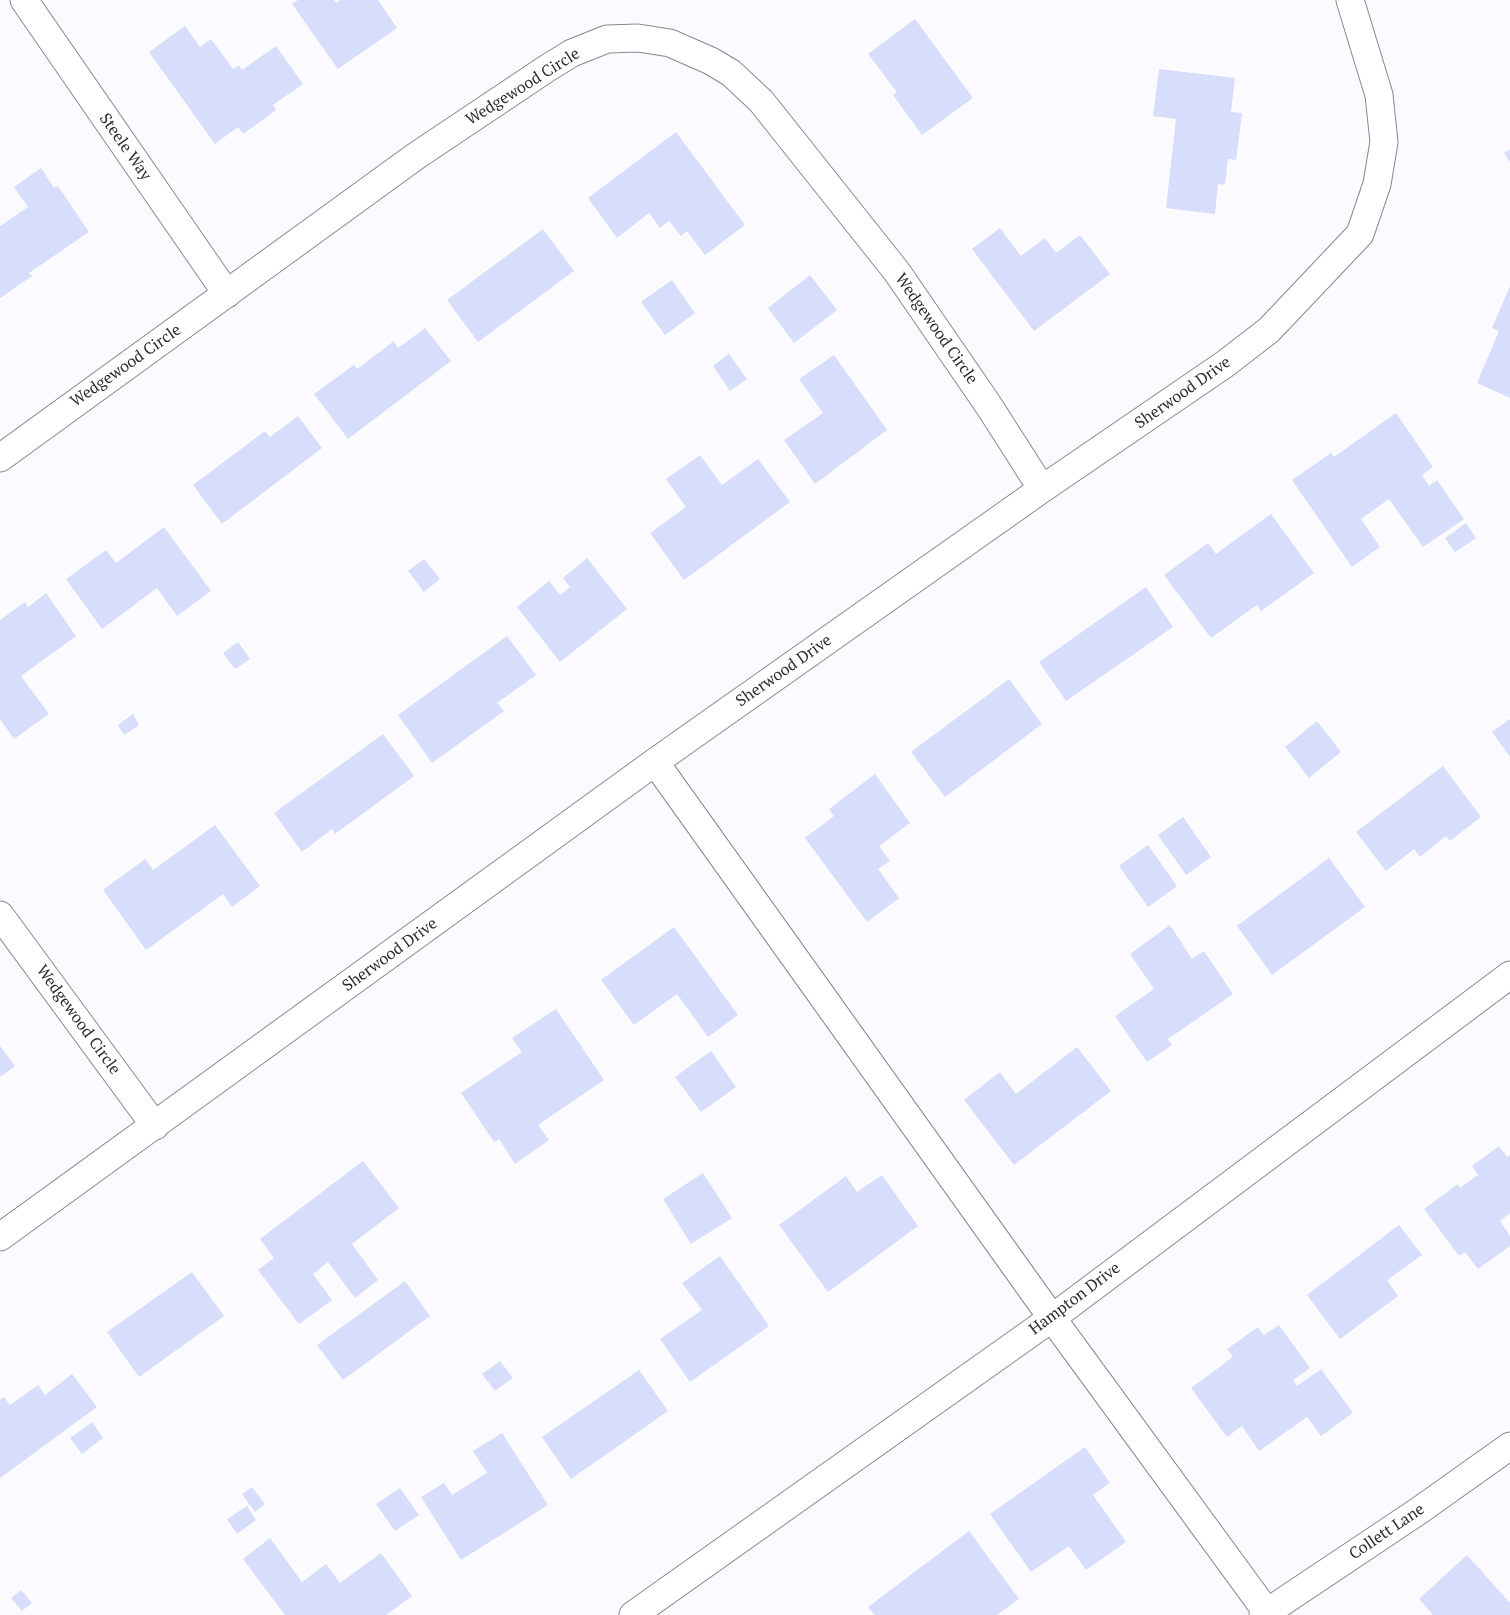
<!DOCTYPE html>
<style>
body{margin:0}
canvas{display:block;background:#fbfafe}
</style>
<canvas width="1510" height="1615"></canvas>
<script>
const context = document.querySelector('canvas').getContext('2d');
context.lineJoin = 'round';
function fill(path, color) {
  context.fillStyle = color;
  context.fill(path, 'evenodd');
}
function shape(rows) {
  const path = new Path2D();
  for (const r of rows) {
    path.moveTo(r[0], r[1]);
    for (let i = 2; i < r.length; i += 2) path.lineTo(r[i], r[i + 1]);
  }
  return path;
}
function trace(path, color, width, dash) {
  context.strokeStyle = color;
  context.lineWidth = width;
  context.lineCap = dash ? 'butt' : 'round';
  context.setLineDash(dash || []);
  context.stroke(path);
}
function drawText(font, color, halo, rows, align = 'center') {
  context.font = font + ' "PT Serif",serif';
  context.lineWidth = 4.5;
  context.setLineDash([]);
  context.textBaseline = 'middle';
  context.strokeStyle = halo;
  context.fillStyle = color;
  for (const [text, x, y, turn = 0] of rows) {
    context.save();
    context.translate(x, y);
    context.rotate((+turn || 0) * Math.PI / 180);
    context.textAlign = isNaN(turn) ? turn : align;
    if (halo) context.strokeText(text, 0, 0);
    context.fillText(text, 0, 0);
    context.restore();
  }
}
const building = shape([
 [298,0,334,0,336,3,341,0,378,0,397,28,338,69,292,4],
 [915,19,973,98,922,135,893,95,897,92,868,54],
 [185,26,200,47,211,39,233,69,239,65,242,70,276,46,303,84,273,105,276,110,243,134,238,127,215,144,149,52],
 [1159,69,1235,78,1231,112,1242,113,1236,160,1228,159,1225,185,1218,184,1215,214,1166,208,1176,119,1153,116],
 [676,132,745,225,705,255,687,231,681,236,669,221,660,228,649,213,617,238,588,198],
 [1510,149,1510,162,1504,153],
 [41,168,54,188,58,186,89,232,29,273,32,276,0,298,0,226,28,207,14,187],
 [1000,228,1021,256,1045,238,1056,253,1080,235,1110,274,1034,331,972,249],
 [543,229,574,271,478,342,447,300],
 [810,275,837,310,794,343,768,308],
 [672,280,695,313,665,335,641,302],
 [1510,286,1510,398,1477,383,1499,331,1492,328],
 [425,328,451,361,348,439,314,394,354,365,357,369,394,341,398,348],
 [729,354,747,379,730,391,713,366],
 [834,355,887,430,815,484,784,440,823,413,799,379],
 [1396,413,1433,467,1422,475,1429,486,1437,480,1464,519,1423,547,1389,499,1361,519,1380,547,1352,567,1292,480,1331,453,1334,457],
 [298,416,322,448,222,524,193,485,265,431,270,437],
 [700,455,722,485,758,459,790,502,684,580,650,533,686,507,666,479],
 [1271,514,1314,573,1261,611,1257,605,1211,638,1164,575,1208,543,1216,554],
 [1466,523,1476,538,1455,552,1445,538],
 [164,527,211,591,177,616,157,588,102,629,66,579,106,550,116,563],
 [587,558,627,609,560,662,517,607,549,581,560,595,570,587,563,578],
 [424,559,440,579,424,592,408,571],
 [1146,587,1173,627,1066,701,1039,662],
 [46,593,76,636,21,676,49,714,14,739,0,719,0,620,25,602,28,607],
 [507,636,536,675,497,703,504,711,432,763,398,715],
 [238,642,250,659,235,669,223,653],
 [1009,679,1042,724,945,797,911,752],
 [133,714,139,725,124,735,118,725],
 [1510,719,1510,757,1492,732],
 [1317,721,1341,752,1309,778,1285,747],
 [383,734,414,776,335,834,332,829,302,852,274,813],
 [1443,766,1481,817,1450,841,1446,836,1420,857,1414,849,1386,871,1356,832],
 [875,774,910,823,879,846,890,861,878,869,899,898,867,922,805,838,834,816,829,809],
 [1183,817,1211,857,1186,875,1158,835],
 [215,825,260,886,232,907,223,894,146,950,103,890,145,859,153,870],
 [1148,845,1177,886,1148,907,1119,866],
 [1329,858,1365,907,1272,975,1237,926],
 [1170,925,1192,959,1204,951,1233,994,1168,1039,1172,1045,1147,1062,1115,1016,1154,989,1130,954],
 [674,927,738,1015,708,1037,677,994,634,1025,601,980],
 [556,1009,604,1080,538,1125,549,1140,515,1164,499,1139,494,1142,461,1093,522,1052,512,1038],
 [0,1046,15,1066,0,1077],
 [1077,1047,1111,1091,1014,1165,964,1100,1000,1072,1016,1094],
 [711,1051,736,1087,701,1112,675,1077],
 [1499,1146,1507,1157,1510,1155,1510,1213,1500,1221,1510,1236,1510,1246,1478,1269,1465,1252,1459,1256,1424,1209,1458,1184,1460,1188,1478,1175,1472,1166],
 [363,1161,399,1208,352,1244,378,1280,355,1298,328,1262,313,1274,332,1300,299,1324,258,1270,274,1258,260,1239],
 [703,1173,732,1218,691,1244,663,1199],
 [882,1175,918,1226,828,1292,779,1225,846,1176,857,1192],
 [1399,1225,1422,1255,1387,1280,1398,1296,1340,1339,1307,1295],
 [720,1256,769,1326,690,1382,660,1339,702,1310,682,1283],
 [192,1272,224,1316,139,1377,107,1332],
 [405,1281,430,1316,343,1380,317,1345],
 [1279,1325,1310,1368,1293,1380,1297,1386,1321,1369,1353,1413,1321,1436,1307,1417,1259,1451,1242,1426,1227,1437,1191,1388,1233,1357,1227,1349,1258,1327,1264,1335],
 [500,1361,513,1378,495,1391,482,1374],
 [639,1370,668,1411,571,1479,542,1437],
 [72,1374,97,1407,0,1478,0,1400,4,1397,10,1405,38,1385,45,1395],
 [92,1422,103,1438,82,1454,70,1438],
 [502,1433,548,1505,461,1560,421,1497,444,1483,452,1495,487,1473,473,1451],
 [1085,1447,1110,1483,1093,1495,1126,1542,1086,1570,1069,1546,1031,1572,990,1514],
 [252,1487,265,1504,255,1512,242,1494],
 [400,1488,419,1515,395,1531,376,1504],
 [247,1506,256,1520,237,1534,227,1519],
 [969,1531,1019,1599,997,1615,875,1615,868,1607],
 [270,1538,302,1582,326,1564,340,1583,381,1553,412,1596,386,1615,285,1615,243,1559],
 [1467,1555,1510,1603,1510,1615,1433,1615,1419,1599],
 [21,1590,32,1603,22,1611,11,1598]
]);
const minor = shape([
 [24,0,227,294],
 [0,458,416,156,546,69,572,53,607,39,638,38,670,43,711,61,731,73,761,101,897,272,989,406,1042,489],
 [655,762,1052,1318,1269,1615],
 [0,915,155,1126],
 [0,1237,655,762,1042,489,1225,364,1269,330,1360,234,1377,184,1384,142,1379,95,1350,0],
 [633,1615,1052,1318,1510,975],
 [1263,1615,1420,1510,1510,1446]
]);
const streetNames = [
 ["Wedgewood Circle",523,87,-32],
 ["Steele Way",125,147,55],
 ["Wedgewood Circle",936,329,55],
 ["Wedgewood Circle",126,366,-35],
 ["Sherwood Drive",1183,393,-35],
 ["Sherwood Drive",784,671,-35],
 ["Sherwood Drive",390,955,-36],
 ["Wedgewood Circle",78,1020,54],
 ["Hampton Drive",1075,1299,-37],
 ["Collett Lane",1387,1532,-34]
];
fill(building, '#d7defb');
trace(minor, '#8a8694', 29);
trace(minor, '#fff', 27);
drawText('16px', '#2d2b31', '#fff', streetNames);
</script>
